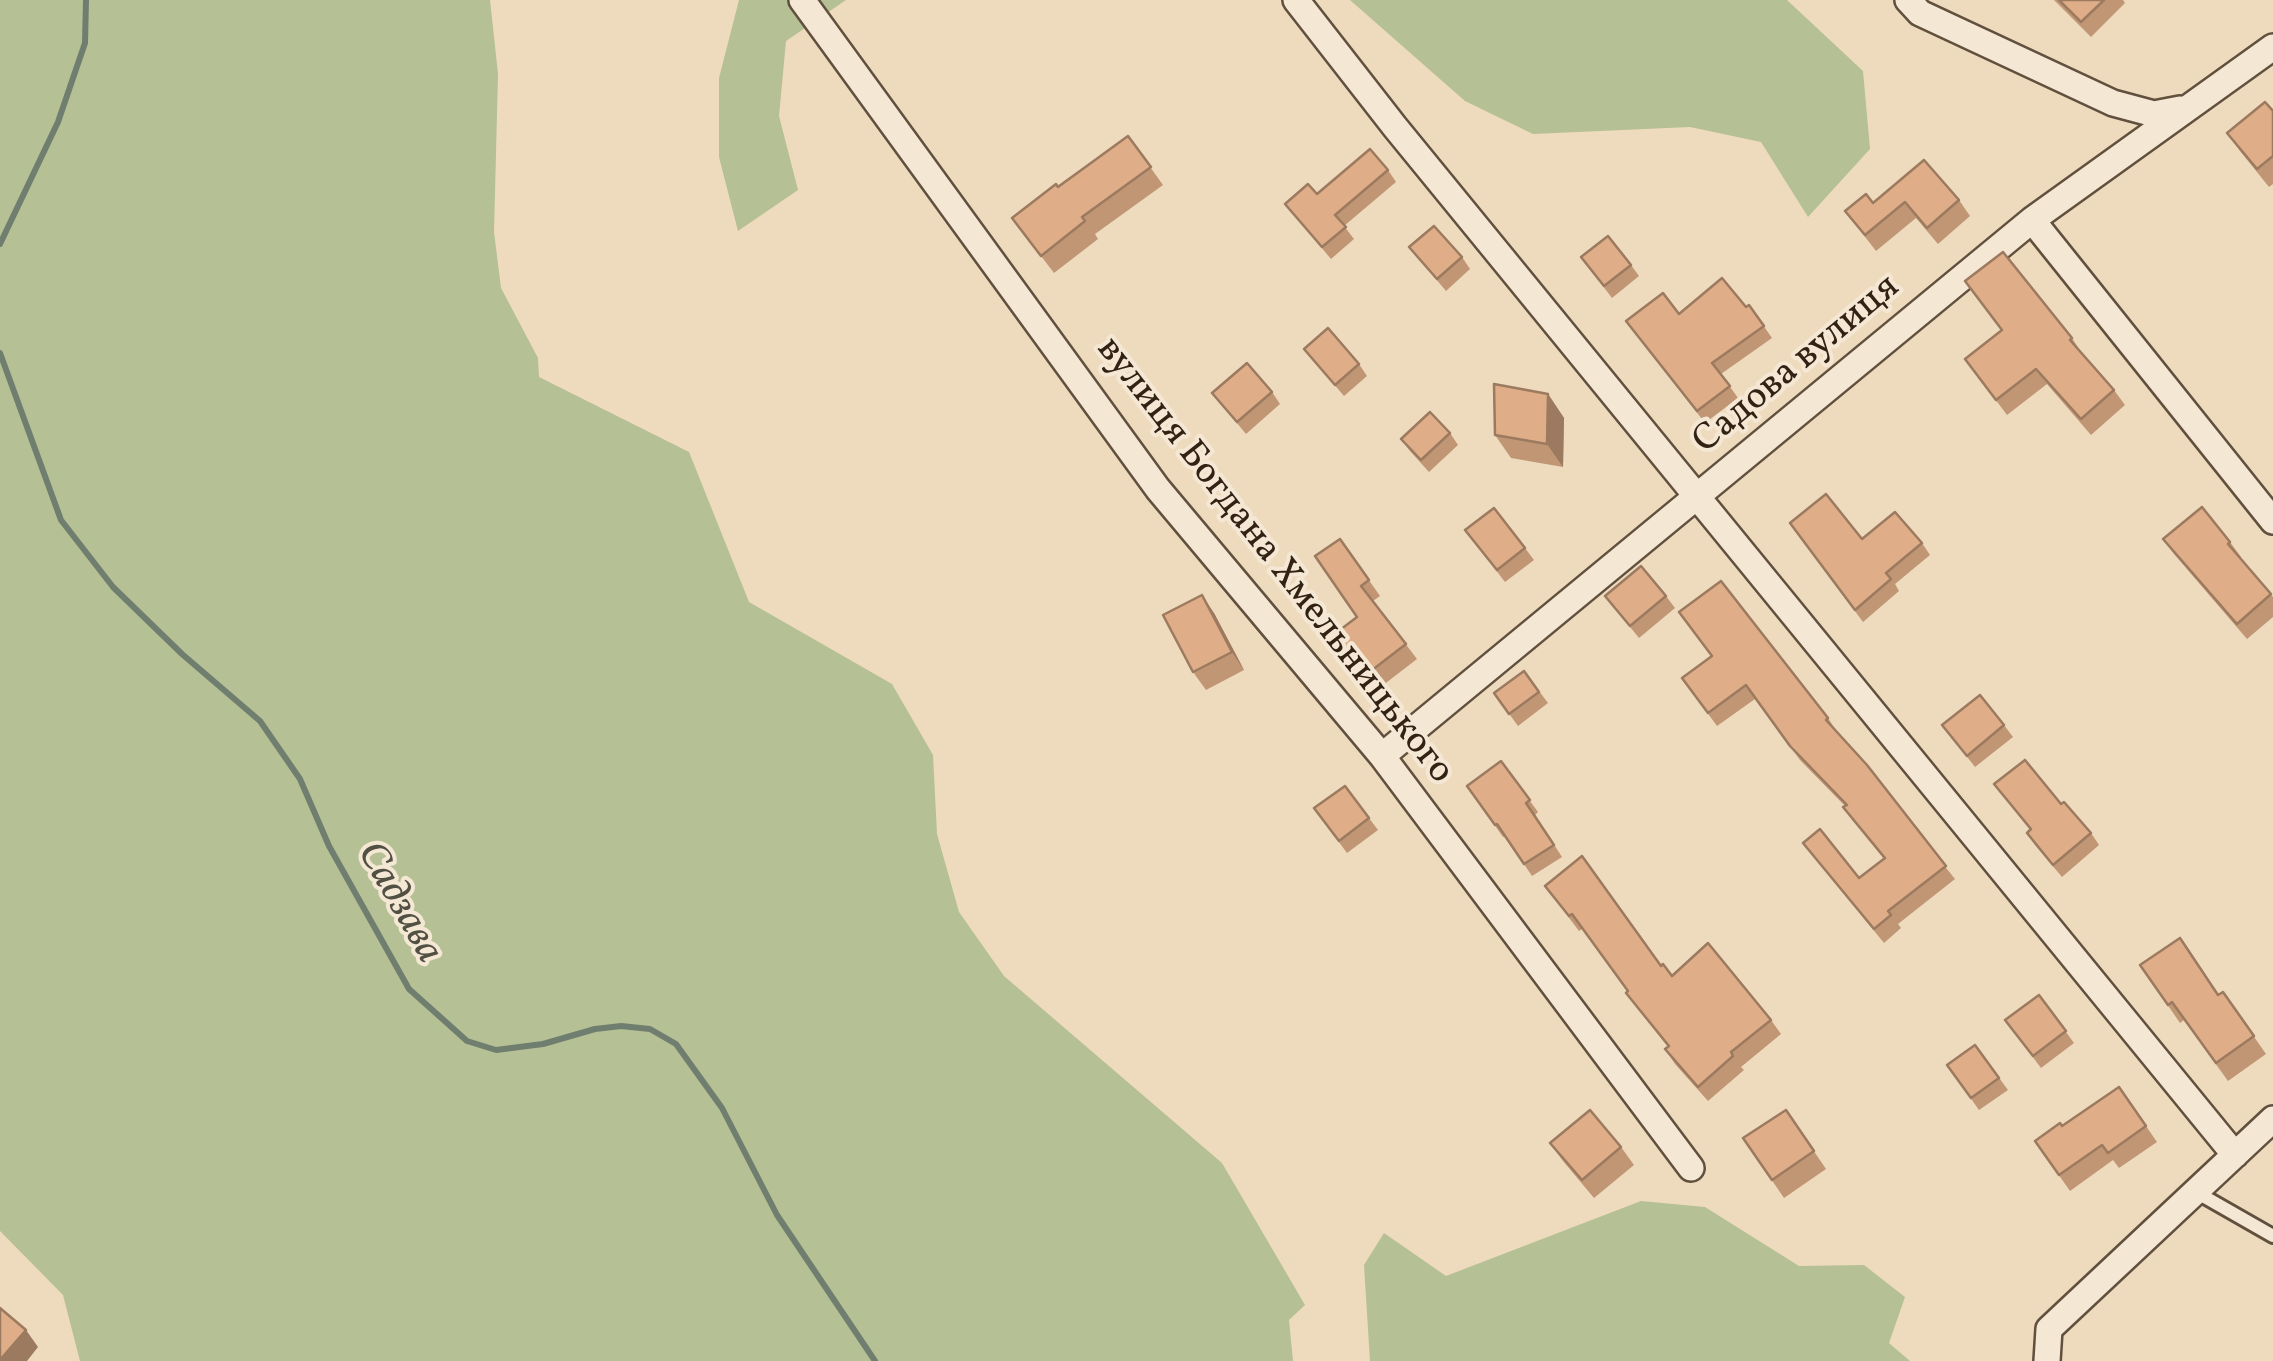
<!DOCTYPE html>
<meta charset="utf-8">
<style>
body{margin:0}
canvas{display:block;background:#eedabd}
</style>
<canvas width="2273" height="1361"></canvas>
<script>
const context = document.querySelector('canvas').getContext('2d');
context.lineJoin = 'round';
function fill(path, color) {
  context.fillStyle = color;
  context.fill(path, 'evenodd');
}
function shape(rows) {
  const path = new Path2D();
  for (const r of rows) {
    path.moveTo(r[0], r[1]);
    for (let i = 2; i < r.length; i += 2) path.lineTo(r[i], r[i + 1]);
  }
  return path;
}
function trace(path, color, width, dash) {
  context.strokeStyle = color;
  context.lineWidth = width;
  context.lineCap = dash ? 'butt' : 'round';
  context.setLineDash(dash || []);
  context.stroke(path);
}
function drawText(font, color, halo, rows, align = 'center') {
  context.font = font + ' Vollkorn,serif';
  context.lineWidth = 8;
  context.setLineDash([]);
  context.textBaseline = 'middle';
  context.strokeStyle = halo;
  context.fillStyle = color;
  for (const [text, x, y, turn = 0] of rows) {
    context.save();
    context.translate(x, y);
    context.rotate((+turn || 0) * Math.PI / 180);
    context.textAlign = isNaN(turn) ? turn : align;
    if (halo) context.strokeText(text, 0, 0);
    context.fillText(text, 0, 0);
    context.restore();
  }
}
const green = shape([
 [0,0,490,0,498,74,494,232,501,288,538,358,539,377,689,452,749,602,892,684,933,755,937,834,959,912,1004,976,1222,1163,1305,1305,1289,1320,1293,1361,80,1361,63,1295,0,1231],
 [739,0,846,0,786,41,779,116,798,190,738,231,719,157,719,78],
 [1350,0,1787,0,1863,71,1870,149,1808,217,1761,142,1690,127,1533,134,1465,101],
 [1641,1201,1705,1207,1799,1266,1864,1265,1905,1297,1889,1343,1910,1361,1370,1361,1364,1265,1384,1233,1446,1276]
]);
const stream = shape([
 [0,244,58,122,85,43,86,0],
 [0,353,61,520,113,587,182,654,260,721,300,779,329,846,409,989,467,1041,496,1050,543,1044,595,1029,621,1026,650,1029,676,1044,722,1108,777,1215,875,1361]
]);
const service = shape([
 [2196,1192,2273,1236]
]);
const minor = shape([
 [802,0,1158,489,1382,756,1691,1168],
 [1296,0,1395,127,2235,1155],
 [1908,0,1920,13,2113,103,2154,114,2180,109],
 [2032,220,2273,521],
 [1382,756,2032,220,2273,47],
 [2047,1361,2049,1329,2273,1119]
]);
const wall = shape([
 [2054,0,2123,0,2125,3,2091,37],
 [2273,111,2273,184,2269,187,2240,151,2227,133],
 [1128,136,1163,185,1095,234,1098,239,1054,273,1012,218],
 [1388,170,1396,182,1344,226,1354,239,1331,259,1285,204],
 [1959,200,1970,216,1938,244,1916,218,1876,251,1845,211,1873,203],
 [1409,247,1462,257,1470,269,1446,291],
 [1581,257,1631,265,1639,276,1612,298],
 [1965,281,2072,338,2082,354,2114,390,2125,405,2091,435,2047,384,2007,415,1965,359,2002,330],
 [1749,305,1772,338,1721,374,1738,398,1705,423,1626,321,1746,307],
 [1304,349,1359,364,1367,376,1344,396],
 [1272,392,1280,404,1246,434,1212,393],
 [1548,394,1564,418,1563,467,1511,458,1495,435],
 [1450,433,1458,445,1429,472,1410,451,1401,439],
 [1790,523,1862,539,1922,543,1930,555,1895,584,1899,591,1863,622],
 [1465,530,1525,548,1534,560,1505,582],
 [1340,539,1380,596,1373,601,1417,659,1378,689,1336,633,1357,617],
 [2163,539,2230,542,2241,557,2240,558,2273,597,2273,617,2247,639,2174,554],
 [1605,596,1666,596,1675,608,1639,638],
 [1214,613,1244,670,1206,690,1193,672],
 [1712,656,1828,718,1837,732,1955,879,1898,924,1901,928,1884,943,1803,843,1859,878,1884,859,1853,821,1843,807,1845,806,1800,760,1755,699,1717,726,1682,678],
 [1524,671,1548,703,1518,726,1494,693],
 [1942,725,2004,725,2013,737,1975,767],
 [1501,761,1538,812,1535,815,1562,857,1532,876,1505,836,1503,837,1467,786],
 [1994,784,2061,804,2091,833,2099,845,2062,877,2035,845,2027,833,2030,830],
 [1345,786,1378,830,1347,853,1314,808],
 [1545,886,1661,966,1672,976,1771,1020,1781,1034,1741,1067,1744,1070,1708,1101,1675,1064,1665,1049,1668,1047,1637,1008,1626,993,1628,992,1582,929,1579,931],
 [2140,965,2219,995,2223,992,2266,1054,2228,1081,2184,1020,2180,1023],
 [2039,995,2074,1043,2041,1068,2005,1020],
 [1975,1045,2008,1090,1979,1110,1947,1065],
 [2119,1087,2157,1142,2119,1168,2113,1160,2070,1191,2035,1141,2062,1126],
 [1786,1110,1826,1169,1784,1198,1743,1138],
 [1550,1143,1621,1147,1634,1165,1594,1198,1563,1161]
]);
const shadedWall = shape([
 [1548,394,1564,418,1563,467,1547,444],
 [1202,595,1214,613,1244,670,1232,652],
 [26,1330,38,1347,27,1361,0,1361]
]);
const building = shape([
 [2059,0,2104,0,2081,22,2059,0],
 [2265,102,2273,111,2273,156,2257,169,2227,133,2265,102],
 [1128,136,1151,167,1082,217,1085,221,1041,256,1012,218,1056,184,1058,187,1128,136],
 [1370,149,1388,170,1335,215,1346,227,1322,247,1285,204,1308,184,1317,194,1370,149],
 [1924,160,1959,200,1927,228,1905,202,1865,235,1845,211,1866,194,1873,203,1924,160],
 [1434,226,1462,257,1437,279,1409,247,1434,226],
 [1608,236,1631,265,1604,286,1581,257,1608,236],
 [2003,252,2072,338,2070,340,2114,390,2081,419,2036,369,1996,400,1965,359,2002,330,1965,281,2003,252],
 [1722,278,1746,307,1749,305,1764,326,1712,363,1730,386,1697,411,1626,321,1663,293,1679,314,1722,278],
 [1328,328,1359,364,1335,385,1304,349,1328,328],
 [1247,363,1272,392,1237,422,1212,393,1247,363],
 [1494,384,1548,394,1547,444,1495,435,1494,384],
 [1430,412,1450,433,1421,460,1401,439,1430,412],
 [1826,494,1862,539,1895,512,1922,543,1886,573,1891,579,1855,610,1790,523,1826,494],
 [2202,507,2230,542,2228,544,2271,594,2237,624,2163,539,2202,507],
 [1494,508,1525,548,1497,570,1465,530,1494,508],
 [1340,539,1369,580,1361,586,1406,644,1367,674,1336,633,1357,617,1315,556,1340,539],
 [1641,566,1666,596,1630,626,1605,596,1641,566],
 [1721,581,1828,718,1826,720,1867,765,1946,866,1888,911,1891,915,1874,929,1803,843,1820,829,1859,878,1885,858,1843,807,1847,805,1790,746,1746,685,1708,713,1682,678,1712,656,1679,612,1721,581],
 [1202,595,1232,652,1193,672,1163,615,1202,595],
 [1524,671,1539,692,1509,714,1494,693,1524,671],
 [1980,695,2004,725,1967,756,1942,725,1980,695],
 [2025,760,2061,804,2064,802,2091,833,2053,865,2027,833,2031,829,1994,784,2025,760],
 [1501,761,1530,800,1526,803,1554,845,1524,864,1497,824,1495,825,1467,786,1501,761],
 [1345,786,1369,818,1339,841,1314,808,1345,786],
 [1582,856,1661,966,1663,964,1672,976,1708,943,1771,1020,1731,1052,1733,1056,1698,1087,1665,1049,1669,1046,1626,993,1628,991,1572,914,1569,916,1545,886,1582,856],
 [2180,938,2218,995,2223,992,2254,1036,2216,1063,2172,1002,2168,1005,2140,965,2180,938],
 [2039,995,2066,1031,2033,1056,2005,1020,2039,995],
 [1975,1045,1999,1078,1971,1098,1947,1065,1975,1045],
 [2119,1087,2146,1126,2108,1153,2102,1145,2059,1175,2035,1141,2060,1123,2062,1126,2119,1087],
 [1590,1110,1621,1147,1582,1180,1550,1143,1590,1110],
 [1786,1110,1814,1151,1772,1180,1743,1138,1786,1110],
 [0,1308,26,1330,0,1360,0,1308]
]);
const streetNames = [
 ["Садова вулиця",1798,366,-40],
 ["вулиця Богдана Хмельницького",1273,562,52]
];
const waterNames = [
 ["Садзава",397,904,60]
];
fill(green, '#b5c094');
trace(stream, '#707e70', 6);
trace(service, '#61503e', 18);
trace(minor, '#61503e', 30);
trace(service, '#f4e7d4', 12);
trace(minor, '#f4e7d4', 25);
fill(wall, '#c09675');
fill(shadedWall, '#9c7a5f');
fill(building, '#dfae88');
trace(building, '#9c7a5f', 2.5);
drawText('38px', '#322214', '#f4e7d4', streetNames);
drawText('italic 40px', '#515042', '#f4e7d4', waterNames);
</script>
